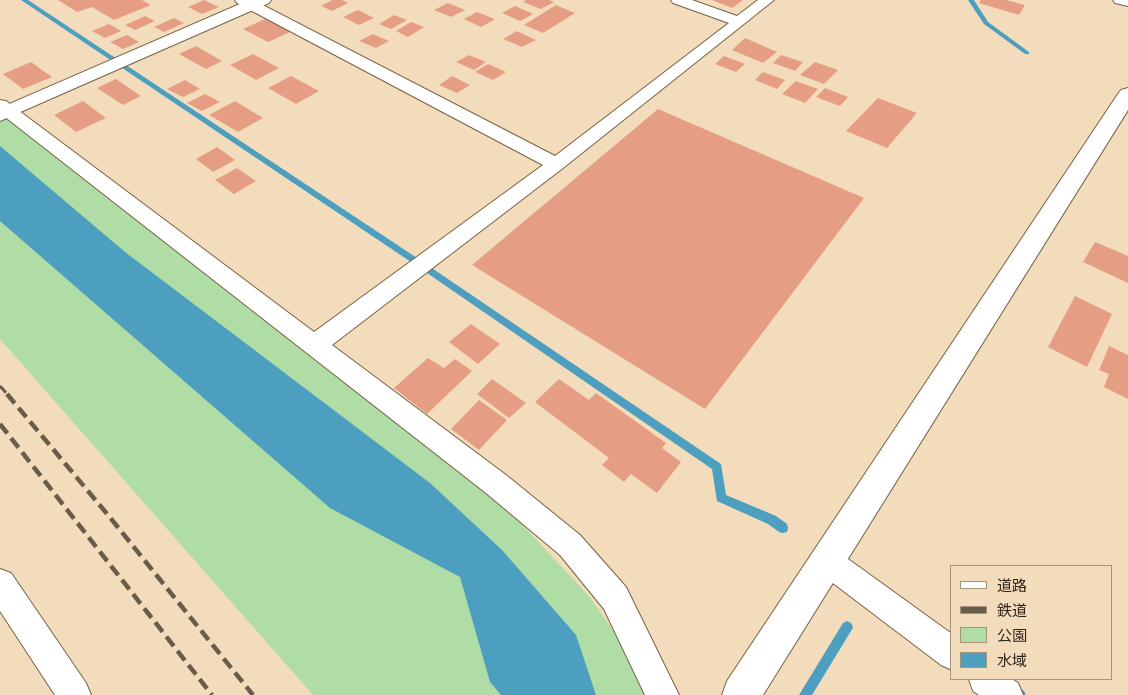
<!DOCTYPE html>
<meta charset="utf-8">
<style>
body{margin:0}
#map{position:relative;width:1128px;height:695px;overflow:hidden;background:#f3dcbc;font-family:"Sofia Sans Condensed","Noto Sans JP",sans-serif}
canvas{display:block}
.legend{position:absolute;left:950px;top:565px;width:162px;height:115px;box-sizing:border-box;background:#f3dcbc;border:1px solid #a5937b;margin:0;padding:6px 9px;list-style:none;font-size:15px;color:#2f261a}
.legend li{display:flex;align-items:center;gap:10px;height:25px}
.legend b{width:25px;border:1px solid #a5937b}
</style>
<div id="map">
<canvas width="1128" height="695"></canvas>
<ul class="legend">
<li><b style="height:6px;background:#fff"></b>道路</li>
<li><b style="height:6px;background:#695c4a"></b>鉄道</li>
<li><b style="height:14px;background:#afdda5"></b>公園</li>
<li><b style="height:14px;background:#4d9fc0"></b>水域</li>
</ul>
</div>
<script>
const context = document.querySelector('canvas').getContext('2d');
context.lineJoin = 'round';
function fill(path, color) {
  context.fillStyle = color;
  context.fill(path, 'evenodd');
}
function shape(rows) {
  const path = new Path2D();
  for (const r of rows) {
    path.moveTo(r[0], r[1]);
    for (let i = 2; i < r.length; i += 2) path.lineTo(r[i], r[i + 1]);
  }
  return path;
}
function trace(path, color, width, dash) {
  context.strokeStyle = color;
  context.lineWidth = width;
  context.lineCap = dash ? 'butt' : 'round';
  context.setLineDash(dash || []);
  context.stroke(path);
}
const green = shape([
 [0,103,453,451,589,596,658,695,313,695,0,339]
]);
const water = shape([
 [0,146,125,252,430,483,502,550,576,635,596,695,501,695,490,682,460,577,330,508,0,221]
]);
const stream = shape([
 [21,0,28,0,417,258,721,464,726,495,776,516,787,524,788,528,787,532,783,533,779,532,768,524,717,501,712,469,411,262,21,0],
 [968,0,974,0,988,22,1029,52,1029,54,1025,54,984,24,968,0],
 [847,621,851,623,853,627,851,631,812,695,799,695,843,623,847,621],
 [992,679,1008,679,1024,691,1026,695,1010,695,994,683,992,679]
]);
const building = shape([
 [58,0,142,0,151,5,114,20,92,7,77,12],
 [204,0,219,7,202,14,188,7],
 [332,0,342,0,348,3,332,11,321,6],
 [526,0,549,0,554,2,541,9,523,2],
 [712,0,743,0,732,8],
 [981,0,1006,0,1025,5,1019,15,979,3],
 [448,3,465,10,451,17,434,10],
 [556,5,575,13,543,33,524,25],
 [515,6,533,14,520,21,502,13],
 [358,10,374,18,359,25,343,17],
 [477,12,495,19,481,27,464,19],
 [394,15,407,20,391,29,379,24],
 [145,16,155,21,135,30,125,25],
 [174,18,184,23,164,32,154,27],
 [265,19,290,32,268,42,243,29],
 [411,22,424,27,408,37,396,31],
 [109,24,121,31,105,38,92,31],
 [517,31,536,40,522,47,503,39],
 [373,34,389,41,376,48,359,41],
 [127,35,139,42,123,49,110,42],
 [745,38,777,52,763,63,732,50],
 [196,46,222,61,206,69,179,54],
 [253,54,279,68,256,80,230,65],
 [469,55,486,62,474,70,456,62],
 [781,55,803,62,795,71,773,63],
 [724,56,745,64,736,72,715,64],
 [31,62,52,77,23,89,3,74],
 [815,62,838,70,824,84,800,75],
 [488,64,506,72,493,80,475,72],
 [763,72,785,80,777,89,755,80],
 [291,76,319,91,296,104,268,88],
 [452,76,470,85,457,93,439,85],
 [116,79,141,96,123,105,97,88],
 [185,80,200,89,183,97,167,89],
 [796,81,818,89,805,103,782,94],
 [825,88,848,97,840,106,816,97],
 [205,94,220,102,202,111,187,103],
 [878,98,917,113,887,148,846,131],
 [83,101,106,118,76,132,54,115],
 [235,101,263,118,238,132,209,115],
 [658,109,864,198,705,409,472,265],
 [217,147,235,160,213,172,196,159],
 [237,168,256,181,234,194,215,180],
 [1095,242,1128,256,1128,283,1083,262],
 [1075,296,1112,314,1087,367,1048,347],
 [471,324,500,344,478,364,449,342],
 [1109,346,1128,355,1128,399,1104,387,1109,374,1099,370],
 [428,358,444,368,455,359,472,371,427,414,394,388],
 [492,379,526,403,509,418,477,394],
 [559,379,589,400,596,393,666,443,662,448,681,462,657,493,631,474,624,482,602,465,609,458,535,402],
 [479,400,507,420,479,450,451,429]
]);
const street = shape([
 [235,0,253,0,555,156,729,23,673,3,671,0,692,0,737,16,758,0,774,0,563,168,332,345,506,475,580,535,626,587,679,695,645,695,604,609,560,555,486,493,0,113,0,100,6,101,314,332,543,165,237,3,235,0],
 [1113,0,1128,0,1128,6,1115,3,1113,0],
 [827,546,837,551,952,634,952,670,941,665,817,571,812,561,817,551,827,546],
 [0,569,11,573,86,683,91,695,55,695,0,611,0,569],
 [969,679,1012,679,1018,683,1023,695,979,695,973,691,969,679]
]);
const secondary = shape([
 [249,0,271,0,269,3,0,121,0,108,249,0],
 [1128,88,1128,110,763,695,722,695,727,681,1118,94,1121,90,1128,88]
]);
const railFar1 = shape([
 [0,386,8,395]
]);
const rail = shape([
 [7,394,108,515,253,695],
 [0,424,212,695]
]);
fill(green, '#afdda5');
fill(water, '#4d9fc0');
fill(stream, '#4d9fc0');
fill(building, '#e59e83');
trace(street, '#766145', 2);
trace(secondary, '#766145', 2);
fill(street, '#fff');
fill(secondary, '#fff');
trace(railFar1, '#695c4a', 3, [9, 4.5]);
trace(rail, '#695c4a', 4.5, [12, 6]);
</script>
